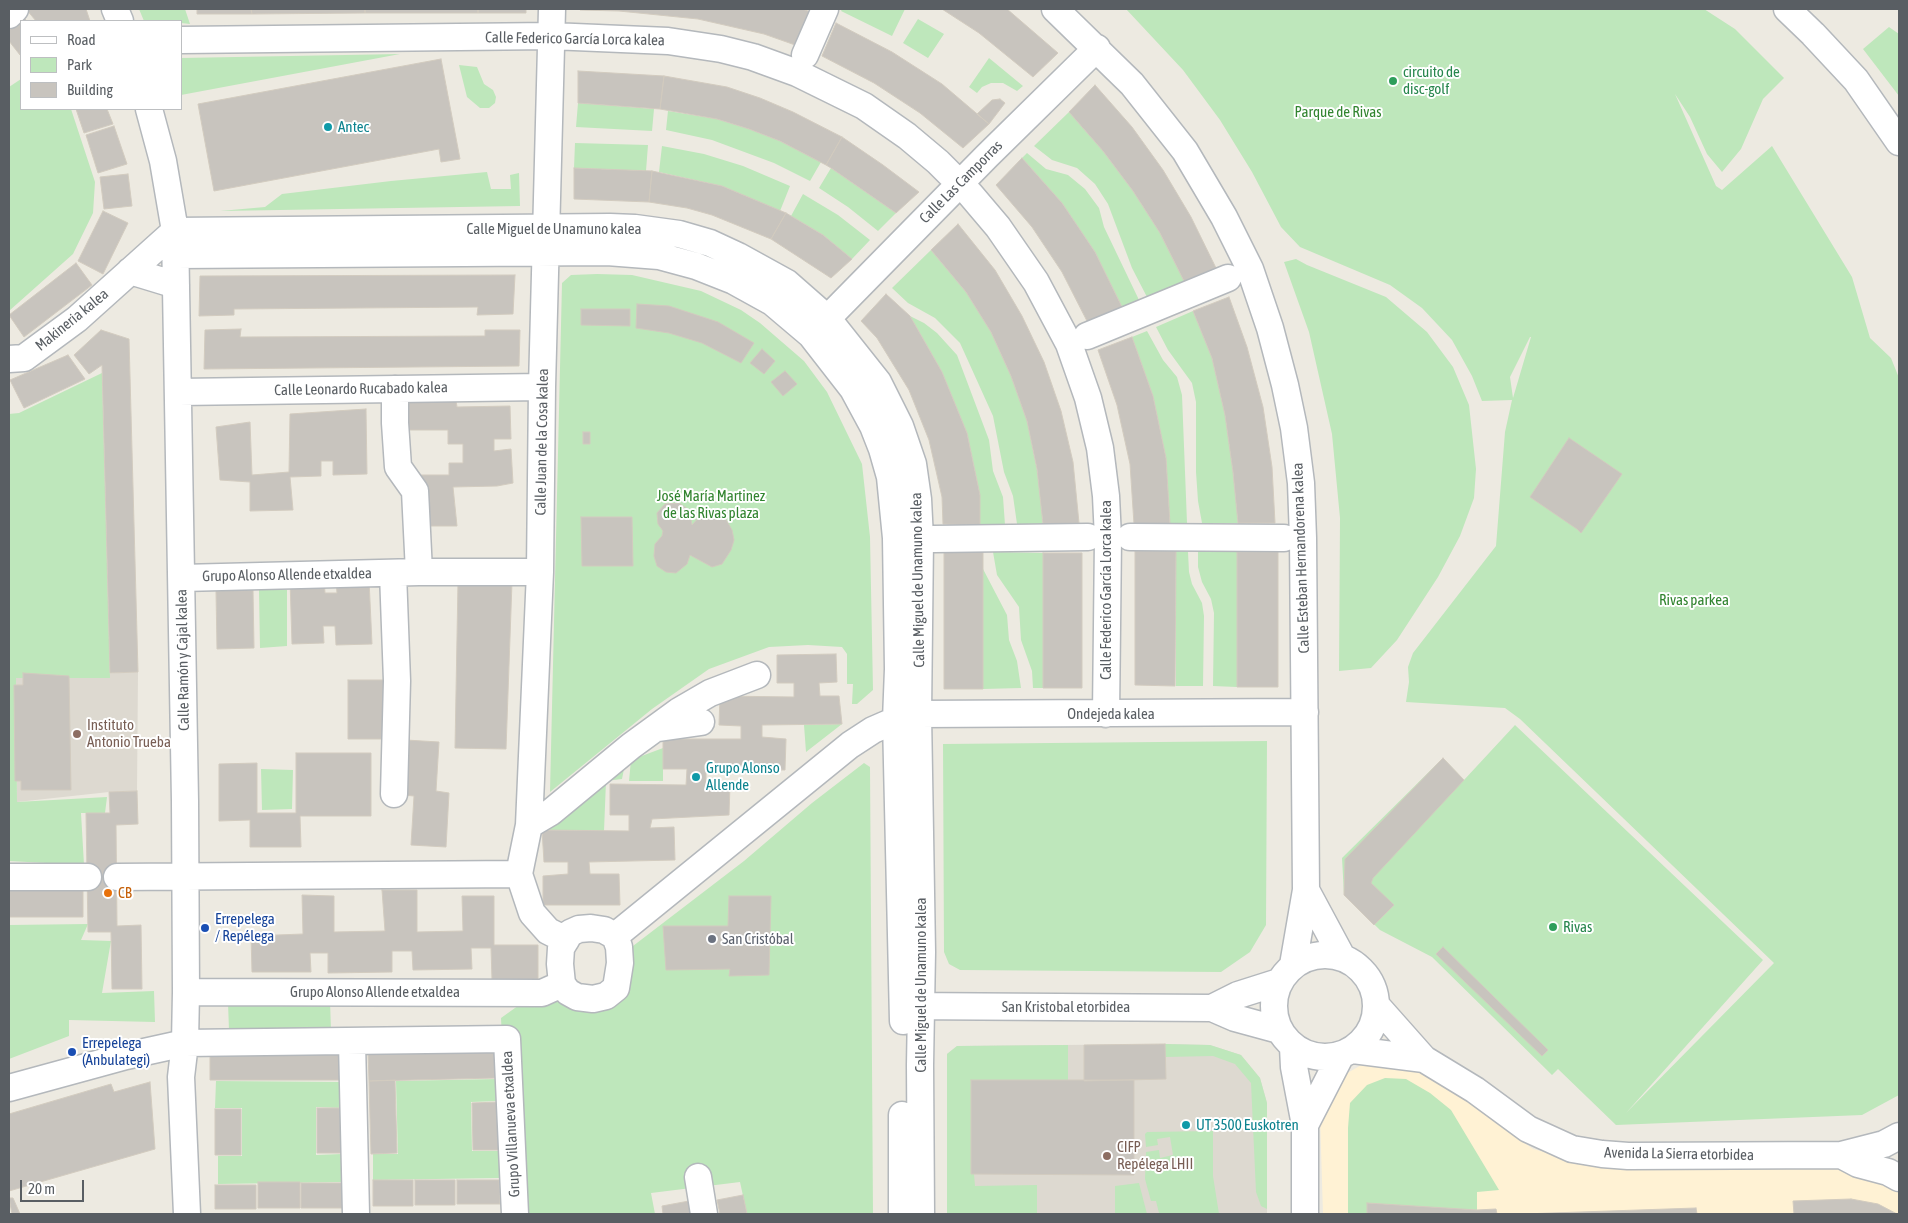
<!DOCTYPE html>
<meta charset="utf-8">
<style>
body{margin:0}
#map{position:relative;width:1908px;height:1223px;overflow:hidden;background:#edeae1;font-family:"Asap Condensed",sans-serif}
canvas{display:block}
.frame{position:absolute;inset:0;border:10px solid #595e63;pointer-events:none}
.legend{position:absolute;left:20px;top:20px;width:162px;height:90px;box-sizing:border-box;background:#fff;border:1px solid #bdbfc1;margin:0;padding:6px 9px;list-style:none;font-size:15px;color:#595e63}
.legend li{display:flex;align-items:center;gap:10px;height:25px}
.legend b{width:25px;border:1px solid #bdbfc1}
.scale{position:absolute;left:20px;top:1180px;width:64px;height:22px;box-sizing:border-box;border:2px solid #595e63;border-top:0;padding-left:6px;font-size:15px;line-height:18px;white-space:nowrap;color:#595e63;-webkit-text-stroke:4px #fff;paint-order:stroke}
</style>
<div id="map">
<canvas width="1908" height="1223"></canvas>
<div class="frame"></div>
<ul class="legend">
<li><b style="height:6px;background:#fff"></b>Road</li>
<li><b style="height:14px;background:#bee7bb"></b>Park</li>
<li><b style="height:14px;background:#c8c4be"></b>Building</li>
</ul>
<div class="scale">20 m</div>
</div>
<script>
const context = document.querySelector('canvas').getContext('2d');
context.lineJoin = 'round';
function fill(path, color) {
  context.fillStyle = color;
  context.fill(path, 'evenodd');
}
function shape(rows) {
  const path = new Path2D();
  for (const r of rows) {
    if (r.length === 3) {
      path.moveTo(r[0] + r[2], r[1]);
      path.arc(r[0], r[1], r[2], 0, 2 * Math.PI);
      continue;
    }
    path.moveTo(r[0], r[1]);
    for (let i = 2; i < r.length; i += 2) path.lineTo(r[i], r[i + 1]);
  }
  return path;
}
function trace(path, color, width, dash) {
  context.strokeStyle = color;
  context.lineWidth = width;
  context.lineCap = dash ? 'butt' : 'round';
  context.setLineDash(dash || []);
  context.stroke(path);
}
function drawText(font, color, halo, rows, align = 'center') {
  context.font = font + ' "Asap Condensed",sans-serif';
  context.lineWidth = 4;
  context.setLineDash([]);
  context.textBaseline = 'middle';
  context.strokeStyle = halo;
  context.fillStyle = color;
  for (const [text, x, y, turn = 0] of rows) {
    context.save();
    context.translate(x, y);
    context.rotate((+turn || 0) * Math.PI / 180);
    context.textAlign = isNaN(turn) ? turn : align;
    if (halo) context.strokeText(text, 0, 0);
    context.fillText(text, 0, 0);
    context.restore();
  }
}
const commercial = shape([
 [1363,1064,1407,1065,1439,1081,1533,1149,1568,1158,1854,1168,1899,1186,1899,1214,1323,1214,1320,1116,1344,1075]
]);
const education = shape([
 [138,672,137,791,109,792,17,802,16,678],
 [1165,1044,1210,1045,1241,1055,1260,1078,1267,1103,1267,1214,947,1214,947,1054,957,1046]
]);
const green = shape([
 [139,9,185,9,190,24,181,23,181,21,144,21],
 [842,9,905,9,892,36,841,11],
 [1126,9,1704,9,1735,29,1784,78,1763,99,1741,149,1722,172,1707,154,1690,117,1675,94,1716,186,1722,190,1772,146,1852,277,1870,338,1891,358,1899,378,1899,1095,1862,1115,1616,1125,1558,1069,1552,1075,1432,957,1380,930,1344,895,1342,858,1443,758,1464,780,1515,725,1763,960,1626,1113,1774,963,1520,719,1505,708,1406,702,1409,682,1408,667,1413,653,1496,546,1505,432,1512,400,1482,401,1472,376,1452,340,1422,308,1390,285,1300,247,1281,227,1252,172,1220,120,1183,70],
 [1530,337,1531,337,1513,398,1510,377],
 [918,19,944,34,928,58,903,43],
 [1889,27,1899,34,1899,96,1863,49],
 [400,54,181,95,181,58],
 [989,58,1023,86,1017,91,1003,83,991,83,982,87,977,93,969,87],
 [459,65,477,67,484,84,493,90,496,97,495,103,489,108,480,108,467,97],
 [21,79,21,109,71,109,95,182,93,213,73,254,9,311,9,87],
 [578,103,654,109,652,131,576,127],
 [668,111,717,119,749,129,780,141,821,162,810,181,774,163,712,140,666,130],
 [1069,112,1103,151,1133,191,1160,233,1184,281,1147,297,1132,268,1108,204,1095,184,1077,168,1052,160,1034,146],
 [575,143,648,145,646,171,574,168],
 [662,146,704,154,743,166,790,186,780,211,722,186,659,172],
 [1027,153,1046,169,1068,175,1085,189,1099,208,1104,227,1139,300,1122,307,1095,252,1062,203,1022,158],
 [831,168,896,213,878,231,848,207,819,188],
 [487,172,491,189,511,189,510,175,519,173,520,206,220,211,265,207,282,194,391,181],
 [803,194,838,215,870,240,852,259,823,235,791,216],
 [931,250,966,292,991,332,1011,376,1027,421,1037,470,1043,524,1017,524,1013,496,1004,472,993,416,960,343,935,318,908,303,892,288],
 [1296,259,1307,265,1386,297,1427,332,1453,367,1469,405,1476,469,1474,498,1460,536,1438,577,1397,640,1371,668,1339,671,1340,518,1332,434,1309,332,1284,262],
 [597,274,632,275,701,291,741,310,760,323,804,361,827,392,862,464,870,537,873,690,857,704,852,704,853,684,847,684,847,654,842,647,808,645,769,647,709,669,652,709,550,792,562,283,571,275],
 [1193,311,1212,358,1225,415,1233,472,1238,523,1202,523,1198,501,1196,472,1196,402,1192,383,1168,350,1156,327],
 [910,316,924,323,937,333,957,355,989,440,993,471,1003,497,1005,525,980,525,980,495,967,433,942,372],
 [1147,331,1163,360,1177,377,1182,395,1187,523,1170,524,1166,458,1153,396,1132,337],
 [102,373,110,678,16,678,17,802,107,797,105,813,81,813,84,865,9,861,9,414,19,413],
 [1176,551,1188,552,1189,572,1192,584,1202,603,1204,616,1203,686,1176,686],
 [1198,551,1237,552,1237,687,1213,686,1214,613,1211,599,1202,582,1198,567],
 [993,552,1043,553,1043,688,1033,688,1032,671,1021,640,1019,607,997,575],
 [983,569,1007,615,1009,640,1017,661,1021,688,983,689],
 [259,590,287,590,287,646,260,648],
 [842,724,806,752,804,725],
 [1267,741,1266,925,1250,952,1221,972,960,970,949,964,944,952,943,744],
 [663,748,663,781,629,781,631,760],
 [864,763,870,767,873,1214,747,1214,740,1182,651,1193,655,1214,510,1214,501,1018,561,975,578,997,606,996,633,973,633,946,744,861,812,803],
 [625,764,622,779,606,781,604,831,549,830,566,814],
 [261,769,293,770,292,809,262,810],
 [88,924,81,940,111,941,102,993,154,991,155,1022,69,1020,69,1036,9,1059,9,925],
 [330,1000,331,1031,229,1030,228,1003],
 [1165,1044,1210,1045,1241,1055,1260,1078,1267,1103,1267,1209,1261,1206,1256,1192,1251,1083,1235,1064,1213,1056,1165,1057],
 [1068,1045,1068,1081,971,1080,971,1174,974,1174,975,1186,1037,1185,1037,1214,947,1214,947,1054,957,1046],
 [1385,1078,1406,1079,1430,1093,1451,1110,1499,1190,1477,1192,1477,1210,1367,1203,1367,1214,1348,1214,1348,1128,1350,1103,1367,1085],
 [497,1079,497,1101,471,1102,472,1151,499,1151,499,1178,373,1180,373,1154,398,1154,396,1081],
 [216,1081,341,1082,342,1108,316,1107,316,1155,342,1154,342,1182,218,1184,218,1156,242,1156,242,1108,215,1108],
 [1213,1131,1213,1176,1219,1214,1154,1214,1159,1213,1156,1201,1151,1201,1145,1179,1146,1152,1159,1150,1160,1158,1173,1155,1170,1137,1157,1139,1158,1145,1146,1147,1145,1134,1147,1132],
 [1139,1183,1147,1214,1115,1214,1115,1186]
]);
const building = shape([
 [26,9,86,9,90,21,36,21,26,9],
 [197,9,251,9,252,14,197,14,197,9],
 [251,9,365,9,365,13,252,14,251,9],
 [365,9,478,9,478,13,365,13,365,9],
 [478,9,526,9,526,13,478,13,478,9],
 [580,9,802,9,811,12,798,46,764,34,698,19,619,11,580,10,580,9],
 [942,9,1007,9,1058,53,1033,77,979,33,942,9],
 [23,17,27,21,21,21,20,55,9,41,9,31,23,17],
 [836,23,892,52,942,84,989,124,963,148,920,113,874,83,822,56,836,23],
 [441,59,460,159,441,162,439,149,214,191,198,104,441,59],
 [578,71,664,76,660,109,578,103,578,71],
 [664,76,727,87,760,98,793,112,842,137,826,165,780,141,749,129,717,119,660,109,664,76],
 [1095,85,1132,127,1163,170,1191,217,1216,268,1184,281,1160,233,1133,191,1103,151,1069,112,1095,85],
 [1000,99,1005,103,989,124,977,114,992,100,1000,99],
 [76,109,107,109,113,124,84,133,76,109],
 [114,126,127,164,98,173,86,135,114,126],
 [842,137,883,165,919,192,896,213,831,168,826,165,842,137],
 [1022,158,1062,203,1095,252,1122,307,1088,323,1062,272,1032,227,996,185,1022,158],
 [574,168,652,171,649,202,574,199,574,168],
 [652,171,722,186,786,213,771,239,712,215,687,208,649,202,652,171],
 [128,174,132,206,104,209,100,177,128,174],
 [103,211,128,223,103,274,78,261,103,211],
 [786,213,823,235,852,259,831,278,771,239,786,213],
 [958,224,995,270,1022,316,1044,362,1061,411,1073,462,1079,523,1043,524,1037,469,1027,421,1011,376,991,332,966,292,931,250,958,224],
 [76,263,92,285,24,337,9,315,76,263],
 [515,275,513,314,477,315,478,307,234,309,234,315,199,316,200,276,515,275],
 [886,294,910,316,942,372,967,433,980,495,980,525,943,524,942,497,929,440,909,390,877,338,861,321,886,294],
 [1229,297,1247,347,1263,407,1272,467,1275,523,1238,523,1233,472,1225,415,1212,358,1193,311,1229,297],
 [637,304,669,306,718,322,754,343,741,363,702,343,669,333,636,328,637,304],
 [581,309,630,309,630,326,581,325,581,309],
 [241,329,240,337,485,336,485,330,520,330,519,366,204,369,205,330,241,329],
 [101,330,129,339,138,672,110,673,102,365,89,374,74,355,101,330],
 [1132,337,1153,396,1166,458,1170,524,1134,524,1130,464,1117,405,1098,350,1132,337],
 [762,349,775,361,764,374,750,363,762,349],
 [68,355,85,379,24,408,10,380,68,355],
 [785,371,797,384,783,396,771,382,785,371],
 [455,394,457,407,510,406,511,439,494,439,494,451,511,449,513,483,497,486,453,487,457,526,420,526,419,475,449,475,449,463,463,463,463,444,448,444,448,430,400,430,400,399,455,394],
 [366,409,367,474,333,475,333,461,321,461,321,476,290,477,293,510,250,511,250,482,220,480,216,427,250,422,252,475,289,472,290,414,366,409],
 [583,432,590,432,590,444,583,444,583,432],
 [1569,438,1622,474,1581,533,1577,529,1530,497,1569,438],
 [679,503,689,510,692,525,702,514,712,512,724,516,732,530,734,540,731,550,722,564,712,567,690,555,687,564,676,573,666,572,657,566,654,556,655,544,662,536,663,531,658,524,657,513,665,504,679,503],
 [581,517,632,517,633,566,582,566,581,517],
 [1135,551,1176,551,1175,686,1135,685,1135,551],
 [944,552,983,552,983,689,944,689,944,552],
 [1237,552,1278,552,1278,687,1237,687,1237,552],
 [1043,553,1082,553,1082,688,1043,688,1043,553],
 [324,579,325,593,337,593,336,581,369,580,372,644,336,645,335,626,323,626,324,643,292,644,290,580,324,579],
 [458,582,512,582,506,749,455,748,458,582],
 [253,590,254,648,217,649,216,591,253,590],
 [836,654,837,682,819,683,820,696,839,696,842,724,762,725,762,737,786,739,785,770,706,769,706,785,730,785,729,815,652,819,650,828,674,827,675,860,589,862,590,874,619,874,620,905,543,905,543,876,568,874,568,862,544,862,542,830,629,831,629,815,610,815,610,784,686,785,687,769,663,769,663,739,741,739,741,726,719,725,720,696,794,697,794,683,777,683,777,655,836,654],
 [23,673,69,676,71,790,21,790,21,781,15,781,14,685,23,685,23,673],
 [348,680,384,680,385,739,348,739,348,680],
 [406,740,439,742,436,791,449,793,446,847,411,845,414,796,403,795,406,740],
 [296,753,371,753,371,816,300,816,301,847,250,847,250,820,219,821,219,764,257,763,257,813,296,813,296,753],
 [1443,758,1464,780,1373,878,1371,883,1394,905,1374,925,1344,895,1345,859,1443,758],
 [137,791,138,824,116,825,117,926,141,925,142,989,112,989,111,932,88,932,86,813,110,813,109,792,137,791],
 [9,888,83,890,83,917,9,917,9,888],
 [382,890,417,890,417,932,463,931,462,896,494,896,494,945,538,945,538,980,492,980,491,948,471,948,472,969,413,970,412,951,392,951,392,972,328,973,328,953,310,953,311,972,252,972,251,936,303,934,302,895,334,896,334,932,385,931,382,890],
 [729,896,771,896,769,975,729,976,730,969,666,970,663,926,728,926,729,896],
 [1443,947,1548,1050,1542,1056,1436,954,1443,947],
 [1165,1044,1166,1079,1084,1081,1084,1045,1165,1044],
 [496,1050,496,1078,369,1081,368,1052,496,1050],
 [210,1053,341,1053,341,1080,210,1080,210,1053],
 [395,1080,397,1153,371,1154,369,1081,395,1080],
 [971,1080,1134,1080,1134,1175,971,1174,971,1080],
 [150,1082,155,1149,9,1191,9,1114,111,1084,114,1092,150,1082],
 [499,1102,500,1150,473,1150,472,1103,499,1102],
 [317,1108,343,1108,343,1153,317,1153,317,1108],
 [215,1109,241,1109,241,1155,215,1155,215,1109],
 [373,1180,413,1180,413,1206,373,1206,373,1180],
 [415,1180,455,1180,455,1205,415,1205,415,1180],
 [457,1180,499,1180,500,1204,457,1204,457,1180],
 [258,1182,300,1182,300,1208,258,1208,258,1182],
 [301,1183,343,1183,342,1208,301,1208,301,1183],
 [215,1185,256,1185,256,1209,215,1209,215,1185],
 [743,1195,747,1214,720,1214,717,1200,743,1195],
 [9,1198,13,1198,20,1214,12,1214,9,1198],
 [1851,1199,1878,1204,1897,1214,1794,1214,1793,1201,1851,1199],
 [689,1201,691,1214,663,1214,662,1206,689,1201],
 [1367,1203,1477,1210,1496,1209,1497,1214,1367,1214,1367,1203],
 [1696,1208,1697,1214,1523,1214,1696,1208]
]);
const minor = shape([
 [115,9,120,21],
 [552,9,542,387,540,572,529,825,519,874,532,913,548,931,566,940],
 [1055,9,1132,84,1185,151,1224,217,1250,269,1270,328,1285,385,1294,428,1301,483,1303,538,1306,890,1293,965],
 [1787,9,1813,34,1856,80,1899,142],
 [9,15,15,9],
 [181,40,551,36,668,41,721,49,753,57,797,73,864,106,907,136,938,162,970,194,998,227,1036,282,1069,344,1088,398,1100,448,1106,496,1108,538,1106,714],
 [805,55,825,9],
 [149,109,163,161,175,231,185,801,186,992,185,1043,181,1077,187,1214],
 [176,255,607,252,659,256,696,266,734,281,772,302,811,335,853,389,873,426,882,449,890,477,896,538,898,669,896,720,903,1021],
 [130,271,176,285],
 [815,331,987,156,1097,48],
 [1087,336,1228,278],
 [9,359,24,358,77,319,175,231,610,227,635,228,679,234,710,243,738,256,787,283,828,319,878,382,900,426,913,464,918,499,920,539,918,714,922,952,920,1065,921,1214],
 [395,389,395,423,398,467,415,491,419,572],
 [179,392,542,387],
 [1130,537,1284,538],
 [934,539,1088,537],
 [393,573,397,681,394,794],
 [182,578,419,572,540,572],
 [659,728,701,722],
 [529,825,551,812,631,746,679,711,710,693,757,675],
 [9,877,88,877],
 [117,877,519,874],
 [1306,890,1342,957],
 [591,928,604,930,615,936,619,947,620,963,616,988,606,996,593,999,577,997,568,992,562,984,560,964,561,948,570,933,579,929,591,928],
 [615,936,850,745,873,730,896,720,918,714,1305,712],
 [1325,1006,51],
 [186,992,542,993,562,984],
 [904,1006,1212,1008,1235,1018,1279,1030],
 [1377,1006,1424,1059,1475,1090,1528,1129,1572,1149,1602,1154,1628,1156,1841,1155,1884,1144,1899,1136],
 [1212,1008,1238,995,1279,982],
 [352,1042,356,1214],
 [1293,1047,1294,1067,1305,1125,1305,1214],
 [1353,1050,1424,1059],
 [9,1088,126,1056,185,1043,507,1039,515,1214],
 [1305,1125,1341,1055],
 [1841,1155,1858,1164,1888,1172,1899,1178],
 [698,1177,704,1214],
 [902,1214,902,1115]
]);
const markers = [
 [1393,81,5,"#2e9e5b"],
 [328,127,5,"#0f9aa8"],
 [77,734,5,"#8d6e63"],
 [696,777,5,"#0f9aa8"],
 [108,893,5,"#e8710a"],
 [1553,927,5,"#2e9e5b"],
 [205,928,5,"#1a4fb4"],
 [712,939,5,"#6b7280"],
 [72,1052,5,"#1a4fb4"],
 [1186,1125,5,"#0f9aa8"],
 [1107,1156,5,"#8d6e63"]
];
const streetNames = [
 ["Calle Federico García Lorca kalea",575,39,1],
 ["Calle Las Camporras",961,182,-45],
 ["Calle Miguel de Unamuno kalea",554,229],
 ["Makineria kalea",72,320,-39],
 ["Calle Leonardo Rucabado kalea",361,389,-1],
 ["Calle Juan de la Cosa kalea",542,442,-89],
 ["Calle Esteban Hernandorena kalea",1301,558,-92],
 ["Grupo Alonso Allende etxaldea",287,575,-1],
 ["Calle Miguel de Unamuno kalea",918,580,-91],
 ["Calle Federico García Lorca kalea",1106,590,-90],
 ["Calle Ramón y Cajal kalea",183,660,-91],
 ["Ondejeda kalea",1111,714],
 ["Calle Miguel de Unamuno kalea",921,985,-90],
 ["Grupo Alonso Allende etxaldea",375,992],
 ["San Kristobal etorbidea",1066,1007],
 ["Grupo Villanueva etxaldea",511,1124,-93],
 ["Avenida La Sierra etorbidea",1679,1154,1]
];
const leisureNames = [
 ["circuito de",1403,72],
 ["disc-golf",1403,89],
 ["Rivas",1563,927]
];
const parkNames = [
 ["Parque de Rivas",1338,112],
 ["José María Martinez",711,496],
 ["de las Rivas plaza",711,513],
 ["Rivas parkea",1694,600]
];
const cultureNames = [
 ["Antec",338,127],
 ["Grupo Alonso",706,768],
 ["Allende",706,785],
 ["UT 3500 Euskotren",1196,1125]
];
const educationNames = [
 ["Instituto",87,725],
 ["Antonio Trueba",87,742],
 ["CIFP",1117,1147],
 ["Repélega LHII",1117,1164]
];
const foodNames = [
 ["CB",118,893]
];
const transitNames = [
 ["Errepelega",215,919],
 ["/ Repélega",215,936],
 ["Errepelega",82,1043],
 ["(Anbulategi)",82,1060]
];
const worshipNames = [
 ["San Cristóbal",722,939]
];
fill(commercial, '#fff2d4');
fill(education, '#ddd9d0');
fill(green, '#bee7bb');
fill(building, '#c8c4be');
trace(building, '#d2cbbf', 1);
trace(minor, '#b4b8bc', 29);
trace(minor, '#fff', 26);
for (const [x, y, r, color] of markers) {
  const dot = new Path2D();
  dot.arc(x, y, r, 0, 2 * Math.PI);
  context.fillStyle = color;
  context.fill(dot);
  trace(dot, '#fff', 2);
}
drawText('15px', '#595e63', '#fff', streetNames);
drawText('15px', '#27864d', '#fff', leisureNames, 'left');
drawText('15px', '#31842f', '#fff', parkNames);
drawText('15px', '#0d838f', '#fff', cultureNames, 'left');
drawText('15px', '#785e54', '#fff', educationNames, 'left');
drawText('15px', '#c56008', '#fff', foodNames, 'left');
drawText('15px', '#164399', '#fff', transitNames, 'left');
drawText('15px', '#5b616d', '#fff', worshipNames, 'left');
</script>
